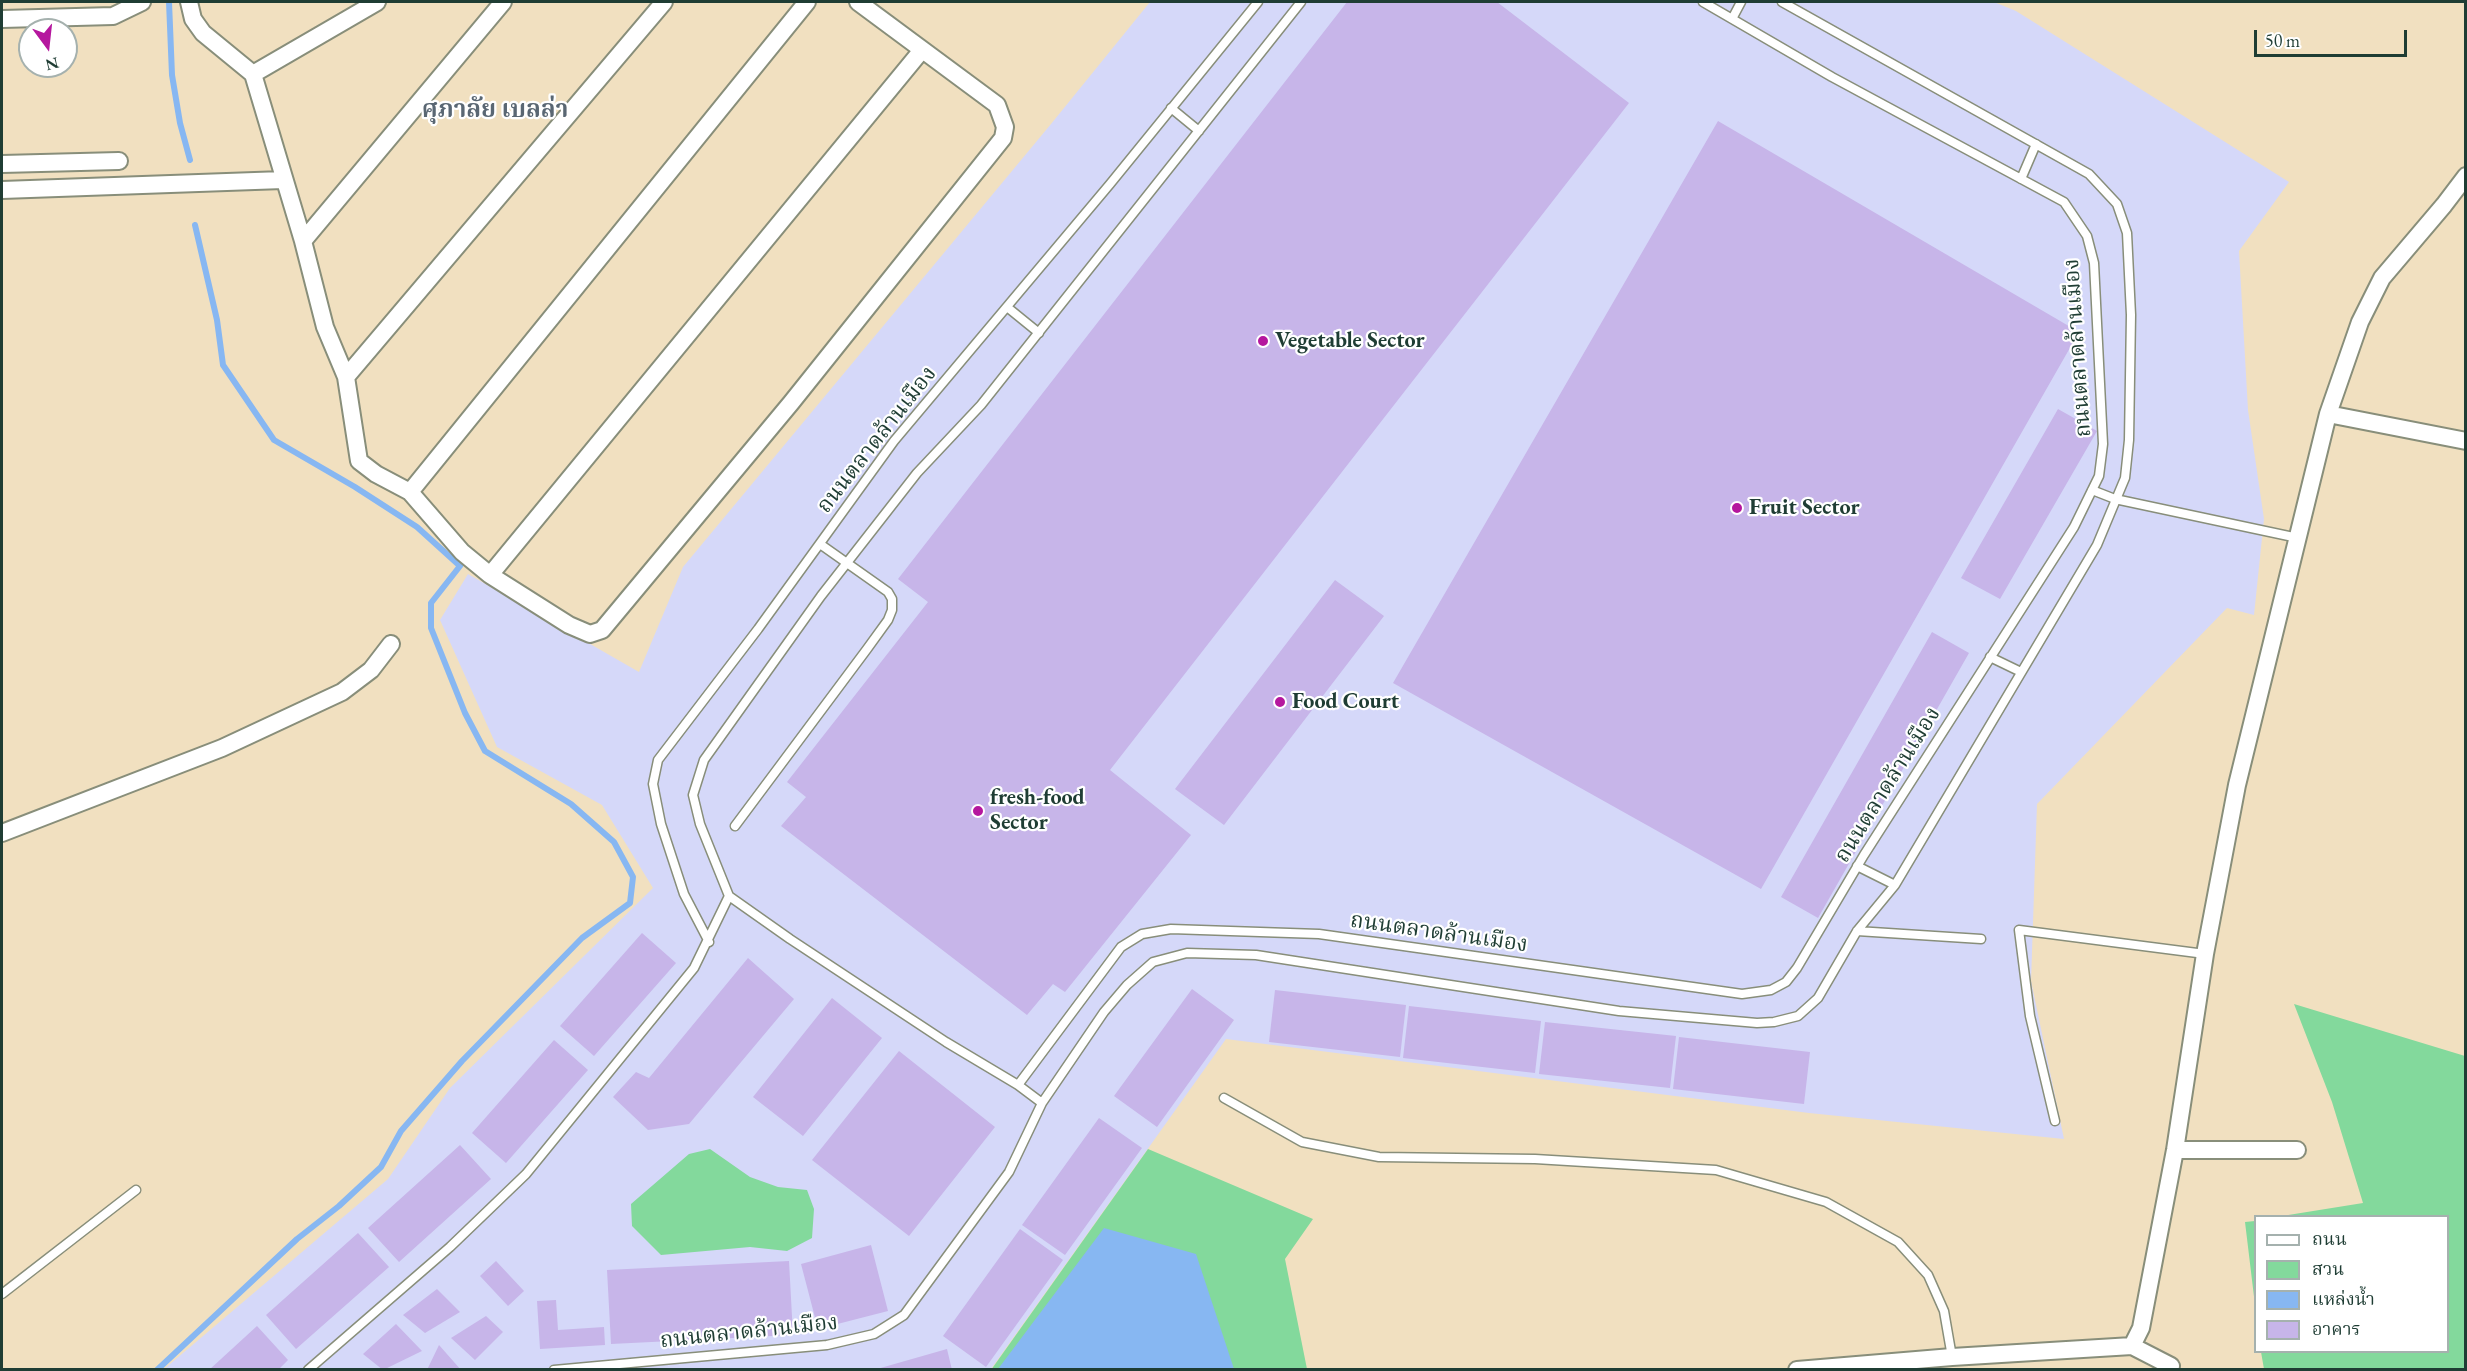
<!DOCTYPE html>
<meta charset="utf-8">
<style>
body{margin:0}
#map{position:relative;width:2467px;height:1371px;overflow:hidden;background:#f1e0c0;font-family:"EB Garamond","Noto Serif Thai",serif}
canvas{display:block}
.frame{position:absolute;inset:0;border:3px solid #1f3d34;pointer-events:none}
.legend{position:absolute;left:2254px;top:1215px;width:195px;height:138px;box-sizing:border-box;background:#fff;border:2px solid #a5b1ae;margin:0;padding:8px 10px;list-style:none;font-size:18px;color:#1f3d34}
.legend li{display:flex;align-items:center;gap:12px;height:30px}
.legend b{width:30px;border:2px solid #a5b1ae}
.north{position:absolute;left:18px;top:18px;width:60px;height:60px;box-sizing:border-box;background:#fff;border:2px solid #a5b1ae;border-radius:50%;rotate:165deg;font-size:16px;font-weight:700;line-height:24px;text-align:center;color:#1f3d34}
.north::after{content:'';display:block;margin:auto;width:21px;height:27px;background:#b5179e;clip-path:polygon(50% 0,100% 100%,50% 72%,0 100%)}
.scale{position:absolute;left:2254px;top:30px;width:153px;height:27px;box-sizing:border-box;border:3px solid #1f3d34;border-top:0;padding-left:8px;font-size:18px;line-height:21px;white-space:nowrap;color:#1f3d34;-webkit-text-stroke:4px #fff;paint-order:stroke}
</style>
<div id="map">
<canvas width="2467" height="1371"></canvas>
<div class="frame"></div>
<ul class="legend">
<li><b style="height:8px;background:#fff"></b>ถนน</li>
<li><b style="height:16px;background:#83d99c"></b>สวน</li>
<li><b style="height:16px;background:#87b7f2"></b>แหล่งน้ำ</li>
<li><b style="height:16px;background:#c7b5e9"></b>อาคาร</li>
</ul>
<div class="north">N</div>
<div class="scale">50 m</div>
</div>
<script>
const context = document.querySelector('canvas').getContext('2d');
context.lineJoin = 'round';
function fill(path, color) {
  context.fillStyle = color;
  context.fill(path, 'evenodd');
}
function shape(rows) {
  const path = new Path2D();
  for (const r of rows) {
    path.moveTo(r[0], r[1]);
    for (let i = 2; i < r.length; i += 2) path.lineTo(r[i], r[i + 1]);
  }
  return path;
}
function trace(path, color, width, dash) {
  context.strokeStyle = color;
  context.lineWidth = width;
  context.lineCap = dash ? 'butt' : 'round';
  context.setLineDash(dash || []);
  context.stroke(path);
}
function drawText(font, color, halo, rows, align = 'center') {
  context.font = font + ' "EB Garamond","Noto Serif Thai",serif';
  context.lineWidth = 4.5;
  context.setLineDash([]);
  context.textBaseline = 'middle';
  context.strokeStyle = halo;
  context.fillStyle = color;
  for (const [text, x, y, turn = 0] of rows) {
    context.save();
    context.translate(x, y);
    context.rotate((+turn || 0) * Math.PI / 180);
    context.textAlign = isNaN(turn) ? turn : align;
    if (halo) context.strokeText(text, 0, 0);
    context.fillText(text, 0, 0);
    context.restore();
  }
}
const built = shape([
 [1150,2,1994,2,2016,11,2289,182,2239,251,2248,410,2264,519,2254,615,2227,608,2037,804,2031,981,2064,1139,1809,1113,1226,1039,991,1369,163,1370,388,1179,450,1088,653,888,602,805,497,747,440,620,468,574,639,672,683,567,1051,124]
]);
const green = shape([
 [2294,1004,2465,1056,2465,1369,2264,1369,2261,1352,2448,1352,2448,1216,2282,1216,2363,1203,2332,1102],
 [710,1149,750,1177,778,1187,807,1190,814,1209,812,1238,787,1251,750,1247,661,1255,632,1226,631,1204,689,1154],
 [1148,1149,1313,1219,1285,1259,1307,1369,991,1370],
 [2255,1221,2256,1221,2255,1305,2245,1222]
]);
const water = shape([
 [1104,1228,1196,1254,1234,1369,998,1369]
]);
const stream = shape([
 [169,2,172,75,180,123,190,160],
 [157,1370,297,1239,339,1206,381,1167,401,1131,462,1061,582,938,630,903,633,877,614,842,571,804,485,751,465,713,431,628,431,603,460,566,417,527,355,487,274,440,223,365,217,320,195,225]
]);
const building = shape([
 [1347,2,1497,2,1629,103,1110,770,1191,835,1065,992,1053,984,1027,1015,781,826,806,797,787,782,928,602,898,579],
 [1718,121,2079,332,1761,889,1393,683],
 [2058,409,2097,431,2000,599,1961,578],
 [1335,580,1384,616,1224,825,1175,789],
 [1932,632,1969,653,1818,918,1781,897],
 [642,933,676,963,594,1056,560,1026],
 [748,958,794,999,689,1124,648,1130,613,1097,636,1072,649,1078],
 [1192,989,1234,1020,1157,1127,1114,1096],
 [1275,990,1406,1005,1400,1057,1269,1042],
 [832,998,882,1038,803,1136,753,1097],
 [1409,1006,1541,1021,1535,1073,1403,1058],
 [1545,1022,1676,1036,1670,1088,1539,1074],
 [1679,1037,1810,1052,1804,1104,1673,1089],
 [554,1040,588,1070,506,1163,472,1133],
 [899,1051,995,1127,909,1236,812,1160],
 [1099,1118,1142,1148,1065,1255,1022,1225],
 [460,1145,491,1179,399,1262,368,1228],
 [1020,1229,1063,1260,986,1367,943,1336],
 [358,1233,389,1267,296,1349,266,1315],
 [871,1245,888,1311,818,1329,801,1264],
 [496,1261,524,1291,508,1306,480,1276],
 [789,1261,793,1335,611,1344,607,1270],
 [437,1289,460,1312,425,1333,403,1315],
 [556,1300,558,1330,604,1327,605,1345,540,1349,537,1301],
 [486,1316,503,1332,475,1360,451,1338],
 [396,1324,422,1351,383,1370,363,1354],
 [257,1326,288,1360,278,1370,209,1370],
 [439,1345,461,1370,427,1370],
 [947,1349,952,1370,877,1370,877,1369]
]);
const lane = shape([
 [1732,19,1741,2],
 [1171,108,1199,131],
 [2021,179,2036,144],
 [1007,307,1039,333],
 [2092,490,2115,499,2298,538],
 [1990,657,2021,672],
 [735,826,867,649,888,620,892,610,892,599,888,592,820,544],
 [1857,866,1895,885],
 [729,896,700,824,693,795,704,760,821,596,917,473,981,405,1301,2],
 [1857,931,1981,939],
 [709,942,684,894,661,824,653,784,658,760,758,629,894,441,1110,184,1258,2],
 [1018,1085,1121,947,1142,934,1171,929,1319,934,1742,994,1771,990,1786,982,1797,968,1864,855,2074,527,2099,476,2103,444,2094,263,2087,236,2064,202,1832,77,1703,2],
 [1224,1098,1302,1142,1379,1157,1535,1159,1716,1170,1826,1202,1898,1242,1928,1275,1944,1311,1952,1357],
 [1042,1103,1104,1012,1127,985,1153,962,1187,953,1256,955,1619,1011,1757,1023,1774,1022,1798,1016,1818,998,1857,931,1895,885,2097,545,2125,478,2129,440,2131,315,2127,233,2117,204,2089,174,1782,2],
 [2055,1121,2030,1016,2019,930,2205,954],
 [2,1294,136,1190],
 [308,1370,450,1247,526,1174,694,968,729,896,790,939,946,1042,1018,1085,1042,1103,1009,1172,904,1315,874,1334,827,1345,554,1370]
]);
const street = shape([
 [189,2,193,19,203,33,253,74],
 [377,2,253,74,303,241,325,327,346,377,664,2],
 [2,19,113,16,142,2],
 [2,164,119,161],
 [2,190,283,180],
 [303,241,503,2],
 [346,377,359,461,376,474,410,492,807,2],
 [2328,414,2466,441],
 [410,492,462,552,490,575,922,50],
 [490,575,569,625,590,634,602,630,791,403,1003,138,1005,127,997,105,858,2],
 [2,833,222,748,342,692,371,670,391,644],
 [2175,1150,2297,1150],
 [2132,1346,2171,1366,2169,1370],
 [1797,1370,1952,1357,2132,1346,2141,1328,2175,1150,2205,954,2237,785,2328,414,2360,322,2382,278,2444,205,2466,176]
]);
const markers = [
 [1263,341,6,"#b5179e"],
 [1737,508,6,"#b5179e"],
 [1280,702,6,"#b5179e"],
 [978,811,6,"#b5179e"]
];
const poiNames = [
 ["Vegetable Sector",1275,341],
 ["Fruit Sector",1749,508],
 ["Food Court",1292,702],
 ["fresh-food",990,798],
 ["Sector",990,823]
];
const streetNames = [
 ["ถนนตลาดล้านเมือง",2078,348,-94],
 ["ถนนตลาดล้านเมือง",877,440,-52],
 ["ถนนตลาดล้านเมือง",1888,785,-58],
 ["ถนนตลาดล้านเมือง",1439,933,8],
 ["ถนนตลาดล้านเมือง",749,1332,-6]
];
const neighbourhoodNames = [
 ["ศุภาลัย เบลล่า",495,110]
];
fill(built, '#d5d8f9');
fill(green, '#83d99c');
fill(water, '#87b7f2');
trace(stream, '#87b7f2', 6);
fill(building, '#c7b5e9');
trace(lane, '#888e7a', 11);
trace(street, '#888e7a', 20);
trace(lane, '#fff', 8);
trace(street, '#fff', 16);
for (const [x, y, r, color] of markers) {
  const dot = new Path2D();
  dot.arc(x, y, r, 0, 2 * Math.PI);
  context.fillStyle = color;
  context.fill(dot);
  trace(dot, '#fff', 2);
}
drawText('bold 22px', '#1f3d34', '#fff', poiNames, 'left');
drawText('22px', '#1f3d34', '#fff', streetNames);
drawText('bold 24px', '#5a6773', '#fff', neighbourhoodNames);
</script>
